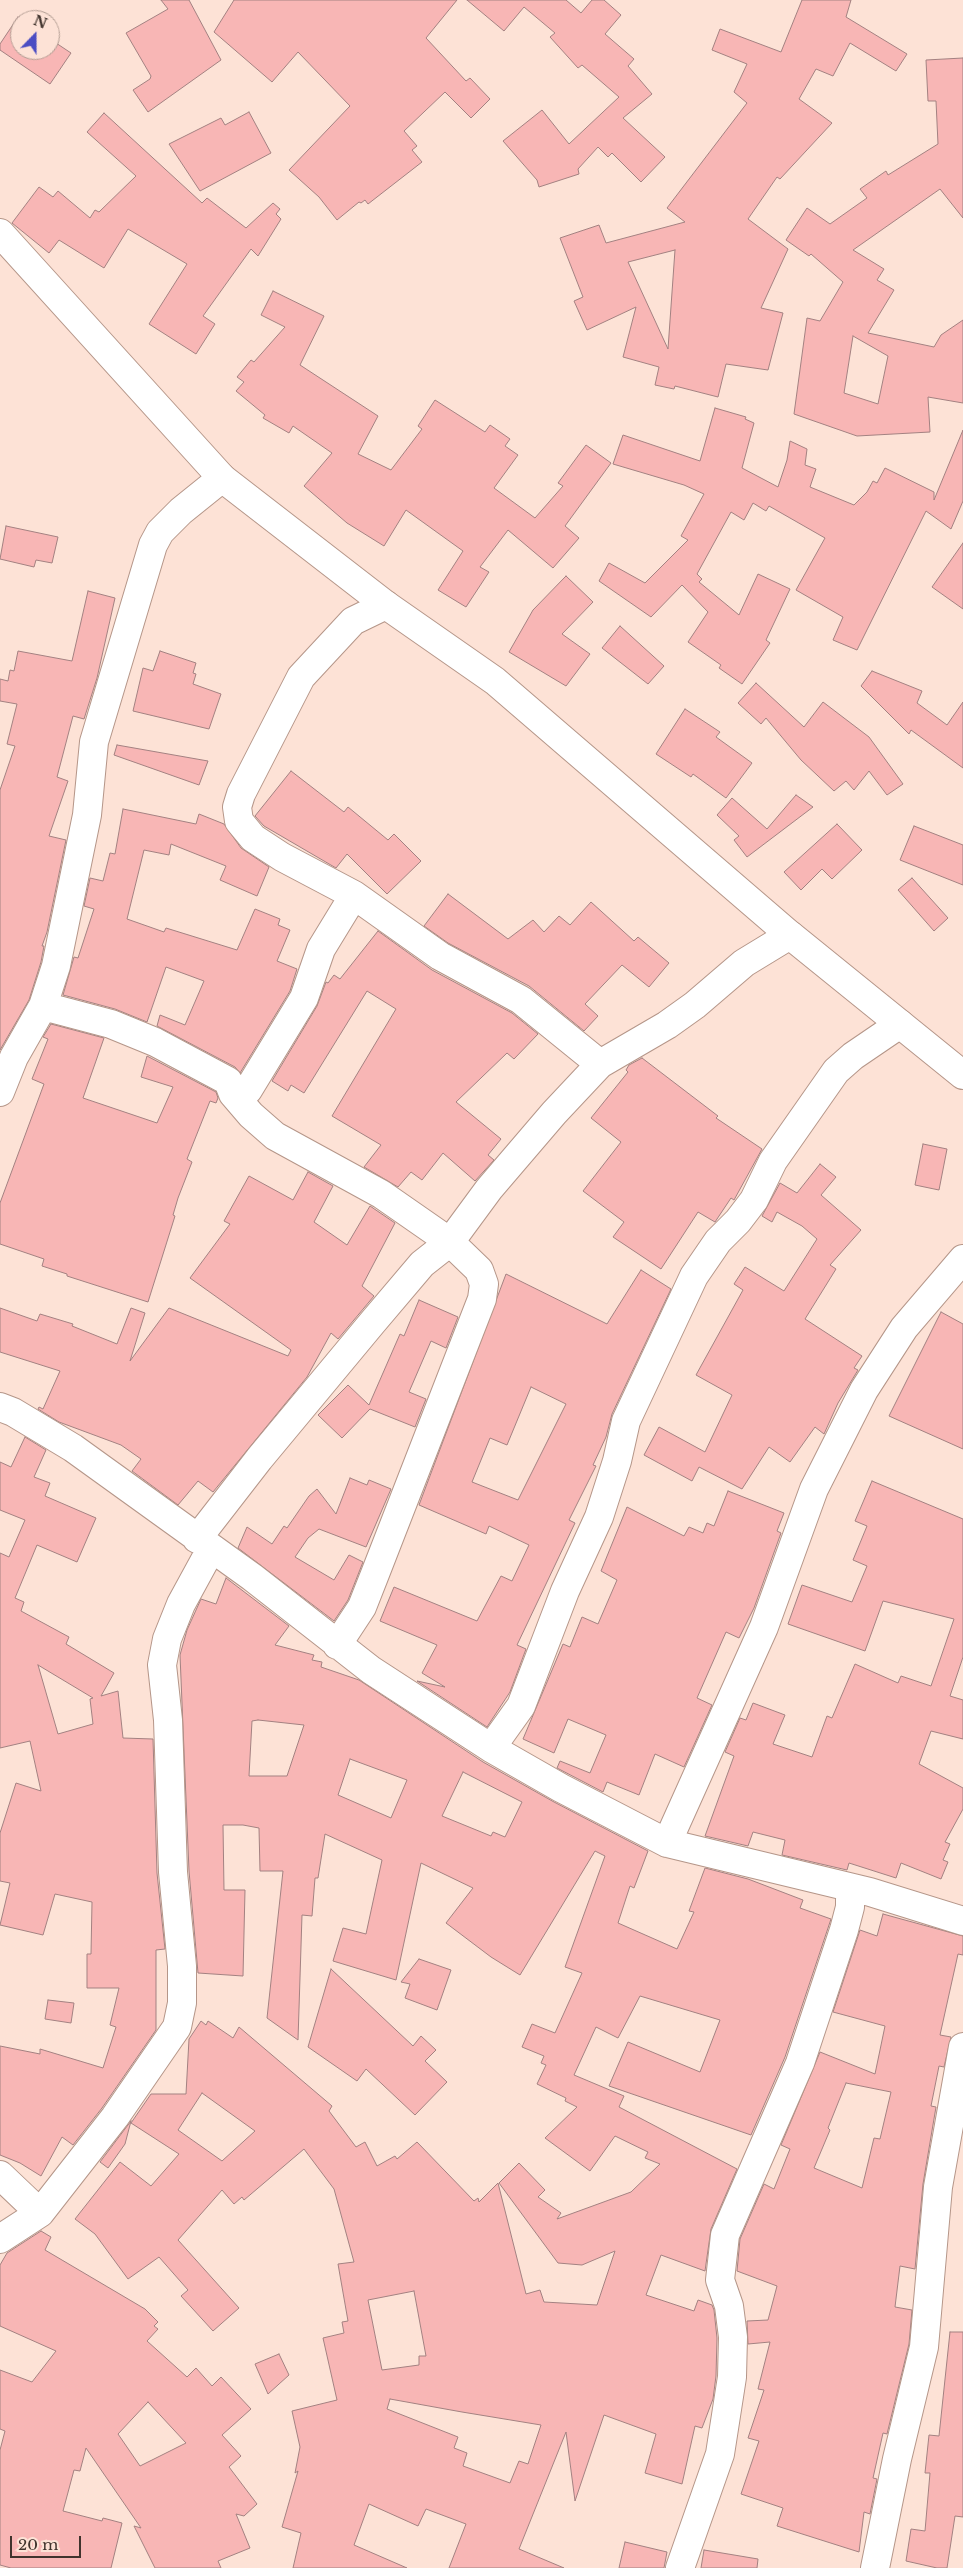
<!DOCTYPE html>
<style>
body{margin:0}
#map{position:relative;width:963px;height:2568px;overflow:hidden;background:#fde2d6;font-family:"Libre Baskerville",serif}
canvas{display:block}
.north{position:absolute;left:10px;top:10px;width:50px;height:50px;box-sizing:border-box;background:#fde2d6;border:1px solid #b19c92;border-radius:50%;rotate:22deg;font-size:14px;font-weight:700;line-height:20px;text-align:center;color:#40332d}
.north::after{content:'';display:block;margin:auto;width:18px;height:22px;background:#4b4dc3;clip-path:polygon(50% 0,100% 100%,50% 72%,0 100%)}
.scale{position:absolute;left:10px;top:2536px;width:71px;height:22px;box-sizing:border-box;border:2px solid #40332d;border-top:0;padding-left:6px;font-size:15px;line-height:18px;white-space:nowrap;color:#40332d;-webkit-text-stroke:4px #fde2d6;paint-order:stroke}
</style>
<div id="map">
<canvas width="963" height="2568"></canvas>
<div class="north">N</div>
<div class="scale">20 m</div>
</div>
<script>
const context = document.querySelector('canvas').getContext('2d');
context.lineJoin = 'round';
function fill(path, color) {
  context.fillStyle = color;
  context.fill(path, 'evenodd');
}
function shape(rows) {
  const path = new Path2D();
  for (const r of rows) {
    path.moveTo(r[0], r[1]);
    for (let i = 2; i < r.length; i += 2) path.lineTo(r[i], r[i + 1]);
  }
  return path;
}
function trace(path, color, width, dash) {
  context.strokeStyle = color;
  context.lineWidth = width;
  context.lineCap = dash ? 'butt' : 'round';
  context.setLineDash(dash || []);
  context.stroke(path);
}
const building = shape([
 [161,0,189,0,221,60,148,112,133,90,150,79,151,76,126,33,168,9,161,0],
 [234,0,457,0,426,38,466,81,470,78,490,99,471,118,445,92,404,131,417,146,412,150,422,162,368,204,365,200,361,203,359,202,337,220,319,197,289,170,350,106,298,52,272,82,214,32,234,0],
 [467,0,566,0,581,13,592,0,604,0,621,15,605,34,634,59,628,66,652,94,623,118,665,157,641,182,612,153,608,157,598,147,578,169,579,174,539,187,537,180,503,141,542,110,569,144,619,97,582,65,578,68,550,37,555,33,524,7,504,31,467,0],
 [802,0,851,0,846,17,907,54,896,71,850,43,833,76,816,69,799,99,832,123,780,179,777,177,748,219,788,249,761,308,783,313,768,370,726,364,718,397,675,386,674,389,655,385,659,367,623,357,636,307,587,330,574,301,583,297,560,238,599,225,606,243,685,222,667,208,747,103,734,92,747,64,712,50,720,29,781,52,802,0],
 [675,250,668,349,628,262,675,250],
 [18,17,22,20,20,50,50,50,50,39,71,53,50,84,0,50,0,44,18,17],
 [963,58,963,218,940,189,853,250,884,269,877,280,894,290,868,333,934,347,941,335,963,320,963,403,928,397,930,432,857,436,794,414,807,318,820,321,843,282,811,254,809,256,786,240,807,208,830,224,867,198,860,189,886,171,888,175,938,144,936,101,928,101,926,60,963,58],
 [853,336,888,356,878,404,844,393,853,336],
 [249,112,271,153,200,191,169,144,221,118,225,125,249,112],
 [104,113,202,203,207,198,246,228,273,203,280,209,276,214,281,219,258,256,251,249,203,316,215,324,196,354,149,324,187,264,128,229,104,268,59,240,49,253,12,223,39,187,53,197,58,191,90,218,95,210,99,212,136,176,87,132,104,113],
 [273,291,324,316,300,365,378,416,358,454,391,470,422,429,418,426,435,400,485,432,490,425,510,439,505,446,518,455,494,488,535,518,563,486,558,483,586,445,611,463,565,526,579,538,553,568,508,530,480,567,489,572,466,607,438,590,463,551,406,510,384,546,347,523,304,486,332,453,293,426,289,433,263,418,265,415,236,391,244,382,237,377,251,360,254,362,285,327,261,315,273,291],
 [715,408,746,417,745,419,754,423,742,468,778,487,787,460,790,441,807,449,805,465,816,469,810,487,854,505,867,492,873,481,877,483,885,468,934,492,934,500,963,430,963,501,951,529,926,511,857,650,833,640,843,617,796,590,825,538,769,506,766,511,753,503,744,520,731,512,697,574,702,579,699,582,739,615,758,574,790,589,766,640,770,643,742,684,719,668,721,665,688,642,708,612,682,585,651,617,599,581,609,563,645,583,688,540,681,536,704,494,684,485,613,464,623,435,700,461,715,408],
 [6,526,58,537,52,563,36,560,34,567,0,559,6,526],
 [963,543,963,609,932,587,963,543],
 [566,576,593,602,562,634,590,654,566,686,509,652,533,610,566,576],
 [88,591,115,598,97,678,84,719,73,716,57,777,68,781,49,836,66,840,47,932,42,946,44,946,41,962,29,1000,0,1050,0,790,15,746,7,744,17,704,0,701,0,679,8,681,10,670,14,671,18,651,72,661,88,591],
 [620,626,664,666,648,684,602,648,620,626],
 [160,651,196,663,193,673,196,674,193,684,221,694,209,729,133,711,143,668,153,671,160,651],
 [872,671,922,691,917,703,947,725,963,702,963,768,911,730,909,734,861,686,872,671],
 [756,683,804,727,823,702,869,737,903,784,887,795,869,771,854,790,846,781,834,791,801,760,766,718,761,724,738,703,756,683],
 [685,709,720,732,716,737,752,763,726,798,693,774,691,777,656,754,685,709],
 [117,745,208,761,199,785,114,755,117,745],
 [291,771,344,812,348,807,388,840,394,834,421,861,387,894,347,854,336,868,264,826,255,816,291,771],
 [796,795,813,807,747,857,734,840,739,836,717,815,732,798,767,829,796,795],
 [123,809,196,824,199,814,224,824,241,848,269,867,257,896,220,880,226,866,171,844,169,855,144,850,127,919,164,932,166,928,237,950,255,909,280,919,278,925,290,930,277,961,297,969,290,991,240,1073,235,1067,157,1026,160,1015,185,1025,204,981,166,967,147,1022,115,1009,63,995,74,957,78,958,94,909,84,906,90,878,103,881,110,853,115,854,123,809],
 [837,824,862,850,832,879,822,869,801,890,784,872,837,824],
 [914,826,963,845,963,885,900,860,914,826],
 [912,878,948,918,934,931,898,890,912,878],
 [448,894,508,939,533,920,544,932,559,916,570,925,591,902,634,941,638,937,669,963,649,987,622,965,585,1004,598,1016,584,1031,529,986,448,943,424,926,448,894],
 [378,931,432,970,512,1013,538,1034,514,1059,507,1053,456,1102,501,1139,488,1155,494,1160,475,1181,443,1153,422,1180,411,1172,398,1187,364,1167,381,1145,332,1116,396,1009,367,991,304,1093,291,1085,288,1091,272,1081,317,1006,326,982,328,983,334,975,340,979,378,931],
 [51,1024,104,1038,83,1098,157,1123,173,1087,141,1077,147,1056,216,1092,218,1098,216,1103,210,1101,187,1159,192,1162,178,1198,173,1215,175,1216,148,1302,67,1276,67,1274,42,1266,44,1259,0,1244,0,1203,44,1084,32,1079,48,1039,43,1037,51,1024],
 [642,1058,718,1116,716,1118,762,1149,734,1200,731,1198,715,1222,698,1212,661,1269,613,1237,624,1222,583,1191,621,1142,591,1118,628,1072,626,1070,629,1065,642,1058],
 [923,1144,947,1149,939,1190,915,1185,923,1144],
 [820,1164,836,1177,821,1195,861,1230,830,1265,836,1269,805,1319,862,1356,854,1368,858,1370,838,1403,824,1434,815,1427,790,1462,769,1447,742,1489,699,1467,692,1481,644,1455,659,1427,705,1452,732,1395,696,1375,743,1290,734,1284,745,1267,784,1291,817,1239,802,1226,777,1212,772,1222,762,1216,780,1183,797,1193,820,1164],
 [308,1172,333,1186,314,1222,347,1245,370,1206,395,1223,362,1286,374,1296,338,1339,331,1333,307,1377,213,1492,198,1481,178,1505,132,1471,141,1459,121,1445,59,1422,38,1409,39,1407,43,1409,60,1371,0,1352,0,1308,37,1321,40,1314,73,1324,72,1326,117,1344,131,1308,145,1313,130,1361,169,1308,288,1356,291,1350,190,1278,230,1224,224,1221,249,1176,293,1200,308,1172],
 [641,1270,671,1289,612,1414,606,1437,593,1465,596,1466,569,1520,575,1523,517,1645,526,1649,510,1692,487,1727,417,1681,445,1687,422,1673,437,1645,380,1621,394,1587,477,1621,501,1576,512,1581,529,1545,489,1526,486,1534,419,1505,506,1274,607,1324,641,1270],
 [531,1387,566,1404,518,1500,472,1482,490,1438,507,1445,531,1387],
 [419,1300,458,1317,446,1348,431,1341,409,1392,426,1399,415,1427,370,1409,342,1438,318,1415,348,1385,369,1405,400,1334,404,1336,419,1300],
 [941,1312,963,1324,963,1449,889,1416,941,1312],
 [25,1437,46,1450,34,1477,50,1483,45,1496,96,1518,77,1562,37,1545,15,1598,24,1602,21,1611,69,1637,66,1644,114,1673,101,1696,118,1691,123,1738,153,1739,157,1873,165,1949,156,1950,156,2030,102,2108,73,2145,62,2137,41,2176,20,2163,0,2155,0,2046,40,2054,40,2049,103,2068,116,2027,110,2025,119,1988,87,1988,87,1954,91,1954,92,1902,55,1894,43,1935,0,1925,10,1883,0,1881,0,1833,16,1783,41,1791,30,1741,0,1748,0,1553,9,1557,25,1520,0,1510,0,1462,11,1467,25,1437],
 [38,1665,93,1698,90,1699,93,1724,58,1734,38,1665],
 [350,1478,367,1485,369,1480,391,1489,366,1547,319,1529,308,1538,295,1557,334,1580,349,1555,363,1562,348,1600,334,1621,238,1548,247,1527,272,1544,284,1526,287,1528,309,1496,317,1489,336,1514,350,1478],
 [872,1481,963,1519,963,1657,950,1696,963,1700,963,1739,931,1731,919,1764,963,1788,963,1809,945,1842,950,1844,943,1860,948,1862,941,1879,901,1863,896,1878,849,1863,847,1870,782,1855,785,1840,753,1832,748,1846,705,1836,734,1756,725,1752,740,1718,746,1720,753,1703,785,1715,773,1744,812,1757,827,1716,832,1718,855,1664,898,1683,901,1676,931,1686,954,1619,883,1601,865,1651,788,1624,802,1585,852,1602,867,1566,853,1560,867,1526,855,1521,872,1481],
 [728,1491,784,1513,777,1531,781,1533,754,1608,739,1638,726,1632,697,1698,712,1705,684,1767,655,1754,639,1795,607,1782,603,1792,557,1768,560,1761,590,1773,606,1735,568,1719,554,1753,523,1739,563,1644,570,1647,582,1617,598,1624,617,1580,601,1571,627,1507,684,1536,689,1527,703,1533,707,1523,714,1526,728,1491],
 [226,1578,289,1626,275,1645,314,1655,312,1660,322,1662,321,1667,359,1680,483,1762,554,1802,648,1851,634,1888,630,1886,618,1923,677,1949,694,1912,689,1911,705,1868,748,1879,803,1900,800,1908,831,1919,785,2057,751,2135,609,2086,628,2042,700,2072,720,2020,640,1996,618,2038,596,2027,574,2075,624,2096,619,2107,737,2169,711,2229,705,2271,661,2255,646,2295,694,2311,698,2300,712,2305,714,2310,717,2338,716,2376,713,2399,702,2428,695,2426,682,2484,645,2473,656,2434,604,2415,575,2501,566,2432,519,2549,564,2568,449,2568,466,2524,426,2509,418,2526,369,2504,354,2545,407,2568,293,2568,301,2533,282,2527,298,2471,295,2473,300,2447,292,2411,337,2400,323,2338,344,2333,342,2322,348,2321,338,2264,354,2262,334,2189,304,2149,244,2200,242,2197,234,2204,222,2190,178,2240,239,2308,213,2331,181,2296,188,2290,159,2257,128,2279,95,2234,75,2219,120,2162,151,2186,179,2154,131,2123,151,2094,186,2094,189,2039,201,2021,206,2025,208,2021,233,2038,239,2027,332,2106,329,2111,356,2147,365,2142,377,2166,395,2156,397,2159,417,2142,474,2201,478,2198,479,2202,498,2183,526,2294,540,2290,544,2302,597,2305,615,2251,582,2265,558,2263,499,2183,519,2163,545,2190,538,2197,561,2213,557,2219,631,2192,660,2164,645,2158,648,2152,615,2136,590,2171,545,2138,577,2107,565,2101,566,2098,537,2084,546,2065,541,2063,544,2056,522,2047,532,2024,555,2033,582,1973,565,1967,605,1856,595,1851,520,1975,491,1957,446,1923,473,1888,421,1863,396,1980,333,1961,343,1928,366,1934,382,1860,325,1834,318,1878,315,1878,312,1916,302,1915,298,2040,267,2018,283,1871,260,1871,259,1828,243,1825,223,1825,224,1890,245,1890,243,1976,198,1973,189,1871,180,1655,187,1630,201,1599,216,1604,226,1578],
 [258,1720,304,1725,287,1776,249,1776,252,1721,258,1720],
 [350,1759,407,1780,391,1818,338,1795,350,1759],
 [463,1772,522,1802,505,1837,493,1832,491,1836,442,1816,463,1772],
 [202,2093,255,2131,222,2161,178,2130,202,2093],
 [414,2291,426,2356,419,2356,419,2365,382,2370,368,2300,414,2291],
 [390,2399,462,2412,541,2425,528,2464,519,2461,510,2483,463,2466,467,2453,454,2448,458,2437,387,2409,390,2399],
 [883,1914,963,1936,963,1955,958,1954,940,2035,951,2037,944,2067,939,2066,931,2106,936,2107,923,2184,915,2269,900,2266,895,2307,912,2310,909,2344,887,2434,883,2433,873,2478,877,2479,870,2514,864,2512,859,2552,777,2526,783,2508,741,2494,759,2441,748,2438,764,2390,758,2389,770,2342,748,2344,747,2321,768,2320,777,2286,737,2271,740,2239,764,2184,774,2189,790,2149,781,2145,820,2052,875,2074,885,2026,833,2012,860,1930,877,1936,883,1914],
 [846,2083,891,2092,880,2139,874,2138,862,2188,814,2168,830,2130,828,2128,846,2083],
 [419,1959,451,1970,437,2010,405,1998,410,1984,401,1982,419,1959],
 [331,1969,413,2046,421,2036,436,2050,425,2061,447,2082,415,2115,366,2069,357,2081,308,2047,331,1969],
 [48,2000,74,2003,71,2023,45,2019,48,2000],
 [131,2121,125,2144,108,2168,100,2162,131,2121],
 [41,2231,51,2237,45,2250,145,2309,158,2322,154,2326,158,2329,147,2341,187,2377,196,2368,212,2386,221,2377,251,2409,222,2435,241,2456,229,2467,257,2504,244,2516,236,2514,250,2548,218,2561,221,2568,155,2568,134,2526,141,2528,86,2448,80,2471,74,2470,63,2511,102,2521,103,2518,122,2523,111,2568,11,2568,0,2565,0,2450,5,2431,0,2429,0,2370,32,2382,56,2351,0,2326,0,2265,7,2253,41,2231],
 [148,2402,186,2443,140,2466,118,2434,148,2402],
 [950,2332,963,2332,963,2517,955,2516,947,2568,937,2568,906,2561,911,2529,925,2531,930,2473,925,2473,929,2435,939,2436,950,2332],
 [279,2354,289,2375,268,2394,255,2364,279,2354],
 [625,2542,667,2552,664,2568,619,2568,625,2542],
 [704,2550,758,2559,757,2568,701,2568,704,2550]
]);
const street = shape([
 [386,605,353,621,301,677,241,794,237,807,239,821,253,838,282,857,354,895,440,956,521,1000,600,1064],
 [43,1006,111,1024,155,1042,228,1081,233,1094,251,1115,275,1136,381,1194,450,1242,479,1270,484,1284,482,1299,375,1574,362,1607,337,1645],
 [0,1092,14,1057,43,1006,56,966,87,815,94,742,153,545,160,532,181,511,222,478],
 [233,1094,248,1090,304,998,321,949,354,895],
 [0,1407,13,1412,73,1448,252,1577,371,1670,491,1748,561,1788,667,1843,870,1892,963,1921],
 [197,1539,259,1459,372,1323,422,1264,450,1242,489,1189,554,1113,600,1064,667,1025,695,1005,744,963,790,935],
 [491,1748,521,1706,565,1591,599,1517,617,1461,626,1421,694,1276,718,1241,738,1221,754,1200,773,1161,836,1071,853,1056,900,1024],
 [667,1843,764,1627,814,1489,864,1390,904,1328,963,1259],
 [0,2175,40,2213],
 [0,2239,40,2213,115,2117,177,2027,182,2003,182,1966,173,1872,168,1720,162,1665,167,1639,181,1604,211,1549],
 [680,2568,720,2454,732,2377,733,2337,729,2306,720,2280,725,2235,800,2063,844,1930,850,1907,850,1888],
 [875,2568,897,2459,924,2347,938,2187,963,2047]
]);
const secondary = shape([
 [0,233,222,478,386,605,495,681,790,935,963,1075]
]);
fill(building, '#f8b6b5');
trace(building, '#a38181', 1);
trace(street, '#b59689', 30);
trace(secondary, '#b59689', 30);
trace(street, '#fff', 28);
trace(secondary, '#fff', 28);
</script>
